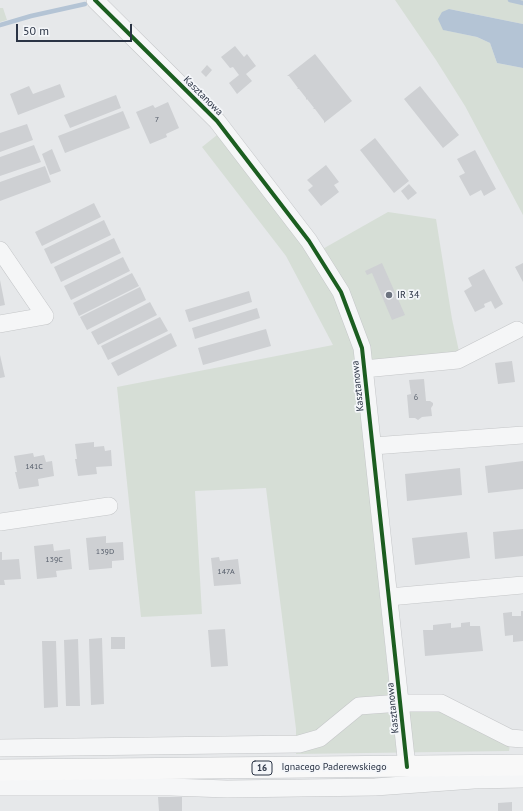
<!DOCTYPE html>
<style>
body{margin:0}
#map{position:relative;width:523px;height:811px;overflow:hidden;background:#e6e8ea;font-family:"PT Sans",sans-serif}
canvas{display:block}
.scale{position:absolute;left:16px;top:24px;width:116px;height:18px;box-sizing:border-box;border:2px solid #2b3445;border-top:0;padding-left:5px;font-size:12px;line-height:14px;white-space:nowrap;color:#2b3445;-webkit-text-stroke:3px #f4f6f9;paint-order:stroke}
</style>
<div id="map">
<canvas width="523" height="811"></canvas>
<div class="scale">50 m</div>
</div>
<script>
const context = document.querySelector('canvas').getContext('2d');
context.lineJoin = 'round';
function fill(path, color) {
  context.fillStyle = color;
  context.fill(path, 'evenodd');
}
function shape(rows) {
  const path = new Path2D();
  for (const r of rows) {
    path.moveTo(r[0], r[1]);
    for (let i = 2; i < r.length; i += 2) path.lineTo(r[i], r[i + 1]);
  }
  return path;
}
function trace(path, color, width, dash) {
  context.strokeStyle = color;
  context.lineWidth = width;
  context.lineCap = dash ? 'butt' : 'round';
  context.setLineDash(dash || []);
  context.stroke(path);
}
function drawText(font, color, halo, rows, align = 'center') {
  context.font = font + ' "PT Sans",sans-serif';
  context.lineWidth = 3.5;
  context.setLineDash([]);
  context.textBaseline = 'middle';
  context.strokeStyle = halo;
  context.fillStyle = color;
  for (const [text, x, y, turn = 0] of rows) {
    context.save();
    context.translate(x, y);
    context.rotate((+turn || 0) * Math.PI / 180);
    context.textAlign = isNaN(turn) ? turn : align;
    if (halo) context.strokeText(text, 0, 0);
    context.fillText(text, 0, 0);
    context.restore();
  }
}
const green = shape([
 [395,0,523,0,523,24,449,9,444,30,477,37,490,43,497,63,523,68,523,215,465,106,436,60],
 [0,8,3,8,7,20,0,22],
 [217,135,312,255,388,212,436,219,452,319,460,356,356,366,392,711,442,709,510,745,509,751,296,754,296,729,266,488,195,491,202,614,141,617,117,387,333,345,286,256,202,147]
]);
const water = shape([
 [449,9,523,24,523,68,497,63,490,43,477,37,443,30,438,19,442,12]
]);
const stream = shape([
 [510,0,523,3],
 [0,25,31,16,85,4]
]);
const building = shape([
 [235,46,244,57,247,54,256,66,246,74,252,81,237,94,229,83,239,75,233,67,230,68,221,57],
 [315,54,352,101,324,123,324,121,315,109,313,109,314,108,307,99,306,100,306,98,299,89,297,89,298,88,289,76,287,76],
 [207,65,212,70,206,77,201,72],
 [60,84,65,97,18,115,10,94,29,86,33,94],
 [420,86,459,135,443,148,404,99],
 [116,95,121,108,70,128,64,115],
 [168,102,179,128,166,134,167,137,150,144,136,112,153,105,155,108],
 [123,111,130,128,65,153,58,136],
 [27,124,33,140,0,152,0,133],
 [375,138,409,181,394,193,360,150],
 [34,145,41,162,0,176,0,157],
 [52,149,61,171,50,175,42,154],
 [475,150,496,189,484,196,481,190,470,196,459,176,465,173,457,159],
 [326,165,339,182,334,185,339,192,321,206,308,190,313,186,307,180],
 [45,166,51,182,0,201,0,182],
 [409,184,417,193,408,200,401,191],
 [94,203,101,217,42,246,35,232],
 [104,220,111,235,51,264,44,249],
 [114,238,121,253,61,282,54,267],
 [123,257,130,271,71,300,64,286],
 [382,263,405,315,392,320,372,273,367,275,365,271],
 [523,263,523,282,515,267],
 [484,269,503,304,495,309,491,301,484,304,485,307,475,312,464,291,472,286,468,278],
 [132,273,139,286,79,316,73,303],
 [0,280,5,305,0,306],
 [140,287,146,300,87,330,80,317],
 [249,291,252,302,189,322,185,310],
 [150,302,157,315,98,345,91,332],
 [257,308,260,318,195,339,192,328],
 [160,317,168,331,108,360,101,346],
 [266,329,271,346,203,365,198,348],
 [171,333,177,346,118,376,111,363],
 [0,355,5,377,0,378],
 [512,361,515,382,498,384,495,363],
 [424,379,426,401,430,401,433,403,433,405,431,408,432,416,422,417,418,420,415,418,409,418,407,395,411,394,409,380],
 [94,442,94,447,104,446,105,451,111,450,112,466,96,467,97,474,78,476,75,459,77,459,75,444],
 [33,453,34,457,44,455,46,462,52,461,54,476,38,479,39,486,19,489,15,472,17,472,14,456],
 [523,461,523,489,488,493,485,466],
 [460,468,462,495,407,501,405,474],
 [523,529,523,556,495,559,493,532],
 [467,532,470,558,415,565,412,538],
 [106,536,106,543,123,542,124,560,112,561,112,568,89,570,86,538],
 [53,544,54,551,70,549,72,569,56,571,57,577,37,579,34,546],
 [0,552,2,552,2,560,19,559,21,579,4,580,5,585,0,585],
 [219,557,220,561,238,559,241,584,214,586,211,558],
 [521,611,523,611,523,641,513,642,513,635,505,636,503,613,512,612,512,616,521,616],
 [470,622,470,626,480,626,483,651,425,656,423,630,433,630,433,625,451,623,451,628,461,627,461,623],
 [225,629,228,666,211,667,208,630],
 [111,637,125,637,125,649,111,649],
 [102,638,104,704,91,705,89,639],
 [78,639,80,706,66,706,64,640],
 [42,641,56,641,58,707,44,708],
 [158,797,182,797,182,811,159,811],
 [512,802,512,811,498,811,498,803]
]);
const minor = shape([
 [95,0,217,121,309,241,341,292,362,348,407,767],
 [0,250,45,316,0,324],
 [364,369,458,360,517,330],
 [373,446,523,435],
 [0,522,109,506],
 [389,597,523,585],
 [0,748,299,744,320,738,359,706,401,703,441,703,510,738,523,739],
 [0,787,170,787,227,789,375,787,474,780,523,779]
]);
const major = shape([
 [0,770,523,765]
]);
const cycleway = shape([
 [95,0,217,121,309,241,341,292,362,348,407,767]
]);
const markers = [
 [389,295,4,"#6c737f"]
];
const numberNames = [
 ["7",157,120],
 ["6",416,398],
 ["141C",34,467],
 ["139D",105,552],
 ["139C",54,560],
 ["147A",226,572]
];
const shields = [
 [262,768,20]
];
const shieldNames = [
 ["16",262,768]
];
const streetNames = [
 ["Kasztanowa",203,96,45],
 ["Kasztanowa",358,386,-96],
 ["Kasztanowa",393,708,-96],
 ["Ignacego Paderewskiego",334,767]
];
const poiNames = [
 ["IR 34",397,295]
];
fill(green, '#d6ded6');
fill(water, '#b4c4d5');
trace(stream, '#b4c4d5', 4.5);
fill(building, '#ced0d3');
trace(minor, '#c4c6c8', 18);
trace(major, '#c2c5c8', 22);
trace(minor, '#f5f6f7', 17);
trace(major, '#f8f8f8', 21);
trace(cycleway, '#1b5e20', 4);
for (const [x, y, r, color] of markers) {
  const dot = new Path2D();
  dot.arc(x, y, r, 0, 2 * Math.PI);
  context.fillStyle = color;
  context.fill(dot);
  trace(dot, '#f4f6f9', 1.5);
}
drawText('8px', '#545c69', null, numberNames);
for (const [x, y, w] of shields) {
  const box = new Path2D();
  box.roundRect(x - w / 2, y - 7, w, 14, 3);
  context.fillStyle = '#f4f6f9';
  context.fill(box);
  trace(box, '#2b3445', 1);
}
drawText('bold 9px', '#2b3445', null, shieldNames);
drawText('10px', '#2b3445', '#f4f6f9', streetNames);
drawText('10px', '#2b3445', '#f4f6f9', poiNames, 'left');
</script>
